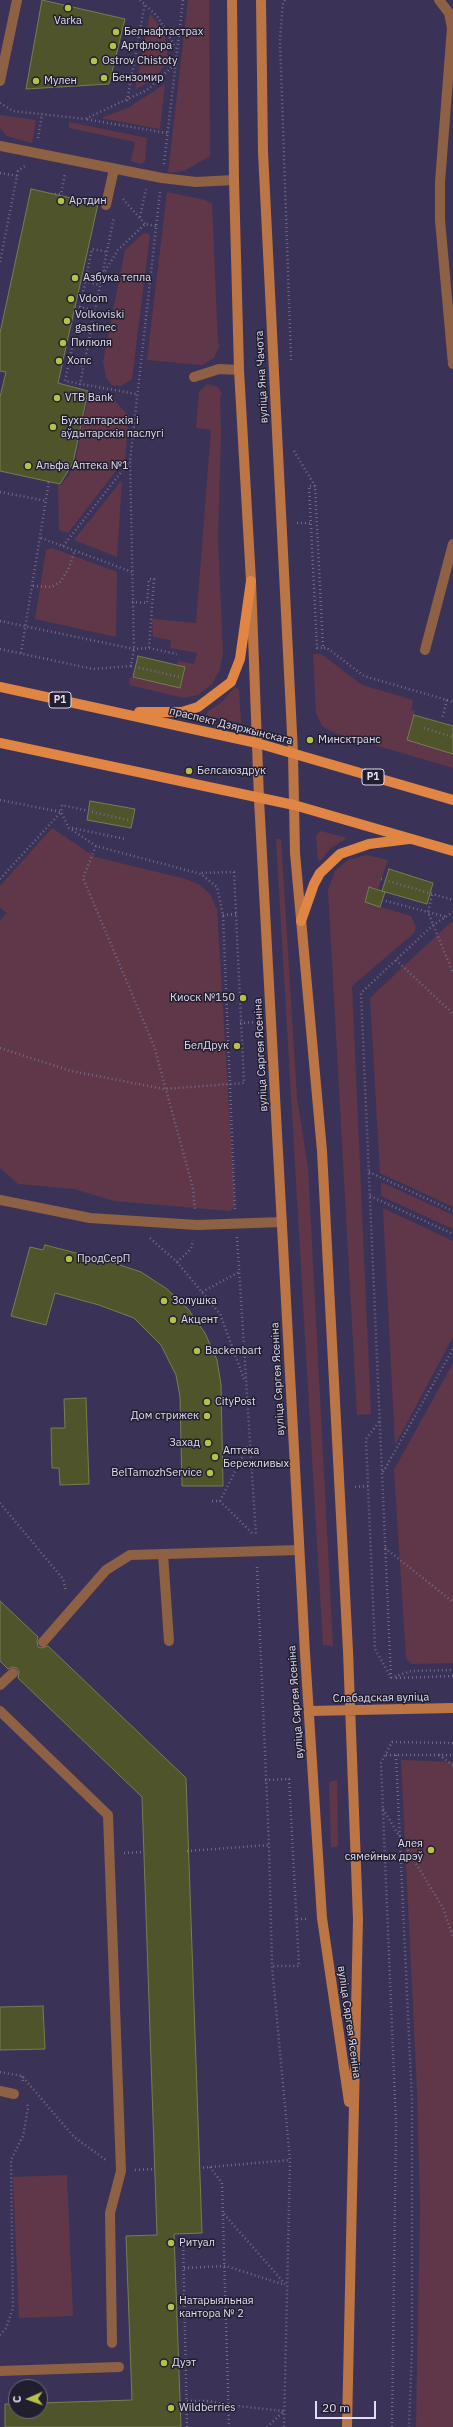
<!DOCTYPE html>
<meta charset="utf-8">
<style>
body{margin:0}
#map{position:relative;width:453px;height:2427px;overflow:hidden;background:#3b3357;font-family:"IBM Plex Sans",sans-serif}
canvas{display:block}
.north{position:absolute;left:8px;top:2379px;width:40px;height:40px;box-sizing:border-box;background:#211e2e;border:1px solid #6d6a7d;border-radius:50%;rotate:268deg;font-size:11px;font-weight:700;line-height:16px;text-align:center;color:#e0dcf3}
.north::after{content:'';display:block;margin:auto;width:14px;height:18px;background:#b7c148;clip-path:polygon(50% 0,100% 100%,50% 72%,0 100%)}
.scale{position:absolute;left:315px;top:2401px;width:61px;height:18px;box-sizing:border-box;border:2px solid #e0dcf3;border-top:0;padding-left:5px;font-size:12px;line-height:14px;white-space:nowrap;color:#e0dcf3;-webkit-text-stroke:3px #211e2e;paint-order:stroke}
</style>
<div id="map">
<canvas width="453" height="2427"></canvas>
<div class="north">С</div>
<div class="scale">20 m</div>
</div>
<script>
const context = document.querySelector('canvas').getContext('2d');
context.lineJoin = 'round';
function fill(path, color) {
  context.fillStyle = color;
  context.fill(path, 'evenodd');
}
function shape(rows) {
  const path = new Path2D();
  for (const r of rows) {
    path.moveTo(r[0], r[1]);
    for (let i = 2; i < r.length; i += 2) path.lineTo(r[i], r[i + 1]);
  }
  return path;
}
function trace(path, color, width, dash) {
  context.strokeStyle = color;
  context.lineWidth = width;
  context.lineCap = dash ? 'butt' : 'round';
  context.setLineDash(dash || []);
  context.stroke(path);
}
function drawText(font, color, halo, rows, align = 'center') {
  context.font = font + ' "IBM Plex Sans",sans-serif';
  context.lineWidth = 3;
  context.setLineDash([]);
  context.textBaseline = 'middle';
  context.strokeStyle = halo;
  context.fillStyle = color;
  for (const [text, x, y, turn = 0] of rows) {
    context.save();
    context.translate(x, y);
    context.rotate((+turn || 0) * Math.PI / 180);
    context.textAlign = isNaN(turn) ? turn : align;
    if (halo) context.strokeText(text, 0, 0);
    context.fillText(text, 0, 0);
    context.restore();
  }
}
const green = shape([
 [188,0,209,0,210,156,184,171,168,173],
 [150,13,165,34,168,60,156,77,135,90],
 [165,84,160,129,101,118,128,108],
 [0,115,36,120,32,143,7,136,0,128],
 [69,122,147,138,145,161,141,164,131,161,135,142,69,128],
 [167,192,205,200,212,203,218,344,220,345,214,358,202,365,147,360],
 [144,233,150,234,132,379,121,386,112,385,106,378,103,362,125,250],
 [207,384,218,387,222,394,220,397,221,432,218,539,223,653,220,669,212,684,198,695,184,698,129,685,130,677,180,688,185,668,177,666,178,661,194,664,197,653,170,648,171,640,153,637,152,619,196,623,211,430,196,428,199,392],
 [89,391,112,398,129,416,125,459,68,533,59,530,58,485,61,485,69,475,75,463],
 [122,480,117,557,74,540],
 [52,548,117,572,116,637,35,619,46,550],
 [313,654,321,654,362,685,413,700,411,710,415,711,407,740,451,753,453,748,453,768,334,733,322,726,316,713],
 [235,687,239,689,241,723,207,716,207,712,222,702],
 [52,828,95,857,186,879,200,885,210,894,217,910,235,1206,230,1211,114,1201,74,1189,18,1184,0,1168,0,921,7,913,0,908,0,886],
 [321,831,347,838,331,848,320,861,318,859,316,835],
 [276,839,281,839,297,1098,308,1167,333,1646,323,1645],
 [366,855,388,860,378,889,369,887,365,902,411,916,416,927,414,933,352,986,371,1414,357,1415,328,890,335,871,348,860],
 [451,922,453,923,453,1207,380,1173,370,998],
 [381,1182,453,1215,453,1229,381,1196],
 [383,1208,453,1241,453,1337,395,1445],
 [453,1363,453,1663,411,1664,406,1658,394,1470],
 [401,1760,453,1762,453,2427,416,2427,420,2208,417,2089],
 [337,1780,338,1847,331,1847,329,1782],
 [67,2175,73,2316,19,2318,13,2177]
]);
const building = shape([
 [42,0,125,19,109,84,26,89,42,0],
 [31,189,98,204,58,383,88,391,73,463,60,484,0,471,0,397,6,372,0,371,0,333,31,189],
 [138,656,185,667,180,688,133,677,138,656],
 [414,715,453,726,453,754,407,740,414,715],
 [90,801,135,809,131,828,87,820,90,801],
 [389,869,433,883,427,904,382,891,389,869],
 [369,887,385,892,380,907,365,902,369,887],
 [45,1245,111,1262,141,1272,167,1289,188,1309,205,1333,217,1360,221,1385,223,1486,182,1486,180,1397,176,1375,161,1345,134,1318,99,1305,55,1293,46,1325,11,1316,30,1247,43,1250,45,1245],
 [86,1398,89,1484,60,1485,59,1468,52,1468,51,1428,65,1428,64,1399,86,1398],
 [0,1601,38,1637,37,1641,38,1647,42,1648,48,1646,186,1778,202,2233,174,2234,181,2427,5,2427,5,2404,16,2404,16,2411,40,2411,40,2403,132,2400,126,2236,157,2235,142,1797,18,1678,19,1672,17,1668,12,1667,8,1669,0,1661,0,1601],
 [43,2006,45,2049,0,2050,0,2007,43,2006]
]);
const path = shape([
 [140,0,157,16,176,48],
 [285,0,283,3,280,40,291,360],
 [127,101,145,3],
 [0,103,13,111,85,119],
 [167,133,85,119,147,90,174,65],
 [38,138,42,114],
 [164,164,183,0],
 [0,173,18,176],
 [160,192,130,461,134,649,131,666,180,677],
 [55,194,61,194,65,174],
 [123,199,145,224],
 [140,217,146,189],
 [0,262,18,171,25,166],
 [105,271,118,250,145,224,156,226],
 [81,280,99,285],
 [75,306,93,310],
 [80,307,92,249,108,252],
 [89,332,76,330,65,381,136,394],
 [69,363,83,366],
 [79,389,114,217],
 [294,451,315,486,323,648,327,648,364,676,447,700,442,719],
 [315,486,309,486,317,648,323,648],
 [0,492,47,501],
 [297,523,311,523],
 [41,538,132,572],
 [63,546,130,461],
 [33,586,51,587,60,582,68,570,75,550],
 [132,602,147,603,149,579,154,579,149,648],
 [0,621,134,649,149,648,177,654],
 [0,649,93,669,131,666],
 [21,653,49,481],
 [447,700,453,702],
 [424,728,453,737],
 [0,800,61,812,62,805,128,820],
 [72,828,125,839],
 [96,846,83,878,154,1046,193,1188,195,1210],
 [0,879,61,812,69,828,96,846,201,874,217,887,223,915,235,1209],
 [381,879,453,900],
 [432,895,428,912,453,973],
 [382,900,447,917],
 [223,915,236,914],
 [396,960,453,1014],
 [240,1023,256,1022],
 [0,1048,71,1071,164,1089,244,1083,234,872,201,873],
 [369,1172,453,1211],
 [370,1196,453,1234],
 [237,1237,256,1536],
 [150,1238,177,1262,220,1314,244,1379],
 [177,1262,191,1249,193,1240],
 [202,1292,239,1272],
 [379,1422,366,1439,375,1649,390,1676],
 [383,1472,453,1349],
 [355,1487,368,1486],
 [212,1501,220,1501,254,1535],
 [220,1501,248,1446],
 [0,1503,63,1579,66,1591],
 [385,1548,453,1602],
 [257,1567,269,1845,272,1966,290,2160,284,2427],
 [391,1678,361,993,432,926,453,912],
 [391,1678,411,1671,453,1670],
 [396,1678,453,1676],
 [386,1755,453,1755],
 [396,1755,412,2102,412,2348,409,2427],
 [439,1755,453,1765],
 [265,1780,289,1779,299,1966,272,1966],
 [383,1809,443,1908,453,1937],
 [187,1851,269,1845],
 [124,1853,143,1852],
 [297,1919,306,1919],
 [0,2072,22,2076,74,2137,106,2160],
 [22,2076,23,2081],
 [210,2167,222,2183,229,2427],
 [199,2168,290,2160],
 [135,2170,155,2169],
 [224,2214,285,2284],
 [183,2238,187,2427],
 [184,2268,226,2266,285,2285],
 [0,2335,6,2328,13,2308,11,2160,23,2136,28,2108,27,2102],
 [187,2401,208,2401,228,2405,284,2411],
 [267,2427,284,2411],
 [392,2427,396,2124,381,1763,392,1742,453,1743]
]);
const service = shape([
 [439,0,449,13,452,28,440,182,440,220,453,364],
 [0,81,17,0],
 [0,146,162,178,196,182,234,180],
 [106,205,114,169],
 [194,377,219,369,239,370],
 [425,650,453,544],
 [0,1200,90,1218,197,1225,282,1222],
 [163,1554,169,1641],
 [43,1642,106,1570,130,1555,299,1550],
 [0,1685,13,1673],
 [0,1711,108,1815,121,2171,110,2213,112,2343],
 [0,2091,14,2094],
 [0,2371,119,2367]
]);
const secondary = shape([
 [232,0,234,180,239,370,251,581,259,799,305,1653,322,1918,349,2102],
 [261,0,263,152,293,753,295,853,322,1151,348,1651,358,1919,347,2427],
 [309,1711,453,1708]
]);
const primary = shape([
 [0,687,257,743,453,800],
 [139,712,182,712,198,707,231,682,240,659,251,581],
 [0,743,294,805,453,851],
 [301,921,314,884,320,873,340,854,369,844,409,839]
]);
const markers = [
 [68,8,4,"#b7c148"],
 [116,32,4,"#b7c148"],
 [113,46,4,"#b7c148"],
 [94,61,4,"#b7c148"],
 [104,78,4,"#b7c148"],
 [36,81,4,"#b7c148"],
 [61,201,4,"#b7c148"],
 [75,278,4,"#b7c148"],
 [71,299,4,"#b7c148"],
 [67,321,4,"#b7c148"],
 [63,343,4,"#b7c148"],
 [59,361,4,"#b7c148"],
 [57,398,4,"#b7c148"],
 [53,427,4,"#b7c148"],
 [28,466,4,"#b7c148"],
 [310,740,4,"#b7c148"],
 [189,771,4,"#b7c148"],
 [243,998,4,"#b7c148"],
 [237,1046,4,"#b7c148"],
 [69,1259,4,"#b7c148"],
 [164,1301,4,"#b7c148"],
 [173,1320,4,"#b7c148"],
 [197,1351,4,"#b7c148"],
 [207,1402,4,"#b7c148"],
 [207,1416,4,"#b7c148"],
 [208,1443,4,"#b7c148"],
 [215,1457,4,"#b7c148"],
 [210,1473,4,"#b7c148"],
 [431,1850,4,"#b7c148"],
 [171,2243,4,"#b7c148"],
 [171,2307,4,"#b7c148"],
 [164,2363,4,"#b7c148"],
 [171,2408,4,"#b7c148"]
];
const shields = [
 [60,700,22],
 [373,777,22]
];
const shieldNames = [
 ["Р1",60,700],
 ["Р1",373,777]
];
const poiNames = [
 ["Varka",68,21,"center"],
 ["Белнафтастрах",124,32],
 ["Артфлора",121,46],
 ["Ostrov Chistoty",102,61],
 ["Бензомир",112,78],
 ["Мулен",44,81],
 ["Артдин",69,201],
 ["Азбука тепла",83,278],
 ["Vdom",79,299],
 ["Volkoviski",75,315],
 ["gastinec",75,328],
 ["Пилюля",71,343],
 ["Хопс",67,361],
 ["VTB Bank",65,398],
 ["Бухгалтарскія і",61,421],
 ["аўдытарскія паслугі",61,434],
 ["Альфа Аптека №1",36,466],
 ["Минсктранс",318,740],
 ["Белсаюздрук",197,771],
 ["Киоск №150",235,998,"right"],
 ["БелДрук",229,1046,"right"],
 ["ПродСерП",77,1259],
 ["Золушка",172,1301],
 ["Акцент",181,1320],
 ["Backenbart",205,1351],
 ["CityPost",215,1402],
 ["Дом стрижек",199,1416,"right"],
 ["Захад",200,1443,"right"],
 ["Аптека",223,1451],
 ["Бережливых",223,1464],
 ["BelTamozhService",202,1473,"right"],
 ["Алея",423,1844,"right"],
 ["сямейных дрэў",423,1857,"right"],
 ["Ритуал",179,2243],
 ["Натарыяльная",179,2301],
 ["кантора № 2",179,2314],
 ["Дуэт",172,2363],
 ["Wildberries",179,2408]
];
const streetNames = [
 ["вуліца Яна Чачота",262,377,-93],
 ["праспект Дзяржынскага",231,726,14],
 ["вуліца Сяргея Ясеніна",261,1055,-93],
 ["вуліца Сяргея Ясеніна",278,1379,-93],
 ["Слабадская вуліца",381,1698,-1],
 ["вуліца Сяргея Ясеніна",296,1702,-94],
 ["вуліца Сяргея Ясеніна",349,2022,82]
];
fill(green, '#5f3748');
fill(building, '#50542a');
trace(building, '#787d52', 1);
trace(path, '#726b8b', 2.5, [1, 3]);
trace(service, '#8e6144', 10);
trace(secondary, '#bc7545', 10);
trace(primary, '#e08543', 10);
for (const [x, y, r, color] of markers) {
  const dot = new Path2D();
  dot.arc(x, y, r, 0, 2 * Math.PI);
  context.fillStyle = color;
  context.fill(dot);
  trace(dot, '#211e2e', 1.5);
}
for (const [x, y, w] of shields) {
  const box = new Path2D();
  box.roundRect(x - w / 2, y - 8, w, 16, 3);
  context.fillStyle = '#211e2e';
  context.fill(box);
  trace(box, '#e0dcf3', 1);
}
drawText('bold 10px', '#e0dcf3', null, shieldNames);
drawText('11px', '#e0dcf3', '#211e2e', poiNames, 'left');
drawText('11px', '#e0dcf3', '#211e2e', streetNames);
</script>
